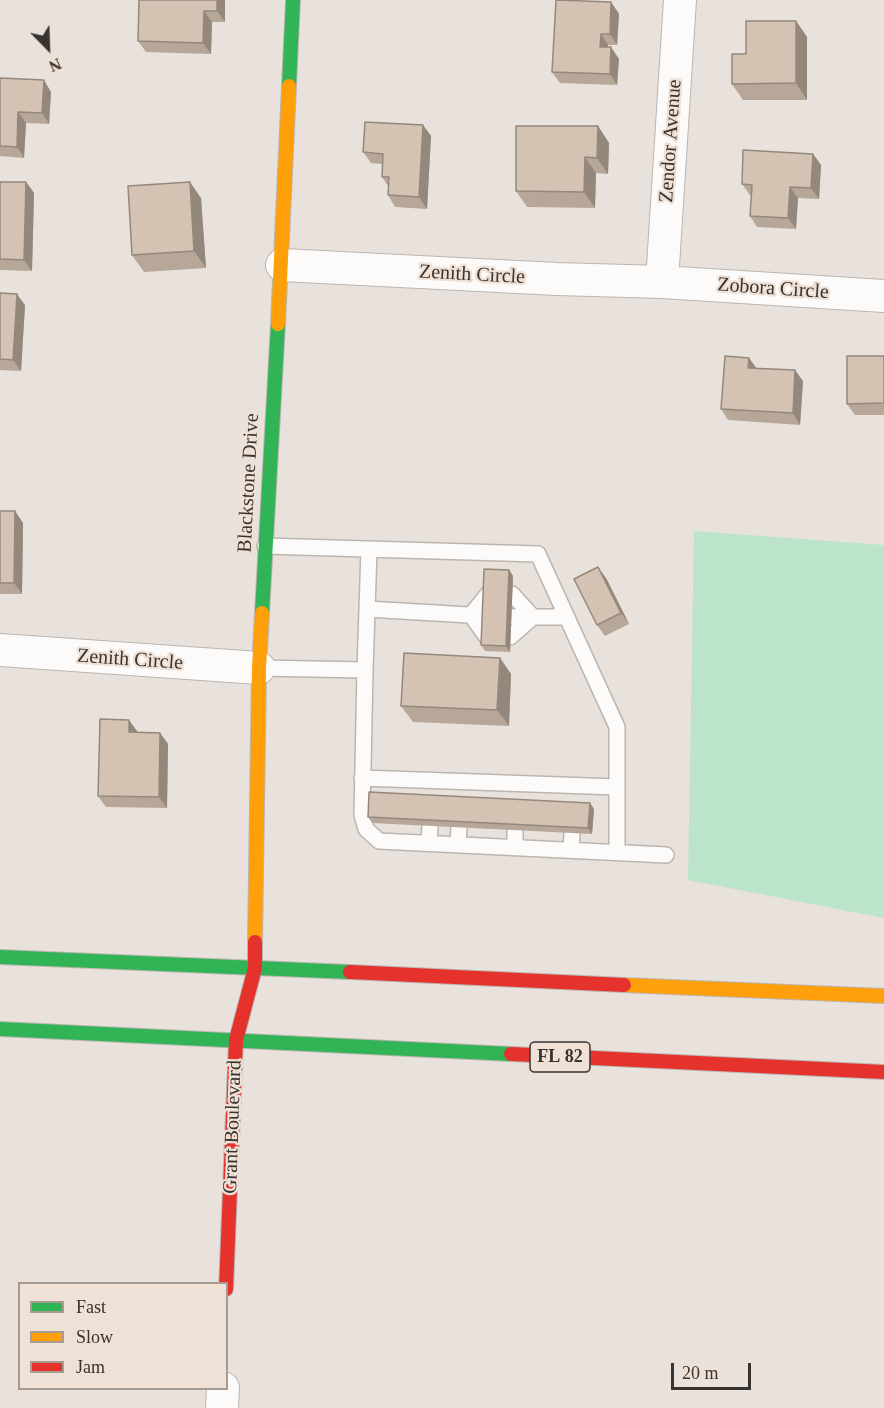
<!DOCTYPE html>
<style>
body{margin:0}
#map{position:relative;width:884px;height:1408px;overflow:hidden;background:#e9e2dc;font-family:"Times New Roman",serif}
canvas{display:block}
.legend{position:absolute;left:18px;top:1282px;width:210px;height:108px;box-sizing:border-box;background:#efe1d6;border:2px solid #a69b93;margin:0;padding:8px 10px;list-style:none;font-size:18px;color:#39332f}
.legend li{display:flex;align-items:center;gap:12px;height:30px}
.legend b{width:30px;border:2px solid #a69b93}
.north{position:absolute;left:18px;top:18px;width:60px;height:60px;-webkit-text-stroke:4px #efe1d6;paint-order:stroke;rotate:157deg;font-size:16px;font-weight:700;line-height:24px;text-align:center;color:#39332f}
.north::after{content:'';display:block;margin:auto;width:21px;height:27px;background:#39332f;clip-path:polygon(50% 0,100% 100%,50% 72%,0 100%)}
.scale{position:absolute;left:671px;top:1363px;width:80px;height:27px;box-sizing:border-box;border:3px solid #39332f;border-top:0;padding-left:8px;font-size:18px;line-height:21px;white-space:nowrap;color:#39332f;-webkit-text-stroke:4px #efe1d6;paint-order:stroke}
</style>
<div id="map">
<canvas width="884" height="1408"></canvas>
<ul class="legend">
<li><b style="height:8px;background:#30b455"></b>Fast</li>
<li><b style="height:8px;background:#ff9f0a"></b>Slow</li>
<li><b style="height:8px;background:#e5322d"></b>Jam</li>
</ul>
<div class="north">N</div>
<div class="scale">20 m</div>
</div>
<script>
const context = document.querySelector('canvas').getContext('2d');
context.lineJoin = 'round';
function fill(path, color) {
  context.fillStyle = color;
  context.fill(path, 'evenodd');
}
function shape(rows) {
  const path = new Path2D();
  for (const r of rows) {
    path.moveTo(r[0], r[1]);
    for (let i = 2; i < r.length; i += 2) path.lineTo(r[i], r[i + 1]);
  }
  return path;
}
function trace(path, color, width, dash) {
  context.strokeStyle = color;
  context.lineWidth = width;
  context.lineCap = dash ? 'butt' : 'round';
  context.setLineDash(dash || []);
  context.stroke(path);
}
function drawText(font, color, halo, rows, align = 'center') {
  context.font = font + ' "Times New Roman",serif';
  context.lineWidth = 4.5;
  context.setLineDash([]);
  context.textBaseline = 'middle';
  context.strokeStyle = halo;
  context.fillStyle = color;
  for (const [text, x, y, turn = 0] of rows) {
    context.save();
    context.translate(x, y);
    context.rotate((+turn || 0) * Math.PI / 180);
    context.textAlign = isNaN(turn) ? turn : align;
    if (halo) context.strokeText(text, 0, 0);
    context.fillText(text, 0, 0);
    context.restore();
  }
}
const green = shape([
 [694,531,884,545,884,918,688,880]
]);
const lane = shape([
 [265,546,538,554,617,727,617,852],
 [512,594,533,617],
 [367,609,486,616],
 [512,617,533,617],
 [486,636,471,615,488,594],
 [510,637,533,617,567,617],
 [259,668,365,670,362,815,366,829,379,841,666,855],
 [365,670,369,549],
 [362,778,617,787],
 [429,843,430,826],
 [458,845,459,827],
 [515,848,515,830],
 [571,850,572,833]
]);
const street = shape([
 [282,265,557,279,662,282,884,296],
 [662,282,680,0],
 [0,650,259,668],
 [222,1408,223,1388]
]);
const fast = shape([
 [289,86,293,0],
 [262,613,278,324],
 [0,957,350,972],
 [0,1029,511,1054]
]);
const slow = shape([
 [278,324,289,86],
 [255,942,259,668,262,613],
 [624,985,884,996]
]);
const jam = shape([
 [350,972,624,985],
 [511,1054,884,1072],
 [226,1289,236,1040,255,968,255,942]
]);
const wall = shape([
 [139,0,225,0,225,22,212,22,211,54,146,52,138,41],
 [611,2,619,14,617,45,608,45,608,47,619,59,617,85,560,83,552,72],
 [796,21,807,37,807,100,743,100,732,84,746,54],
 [0,78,51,92,49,124,26,123,24,158,0,156],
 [423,125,431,136,427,209,395,207,388,195,388,186,382,177,382,164,371,163,363,152],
 [598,126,609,143,608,174,596,173,595,208,527,207,516,191],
 [813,154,821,165,819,199,798,198,796,229,757,227,750,216,751,195,750,195,742,184],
 [0,182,26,182,34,193,32,271,0,270],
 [201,198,206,268,144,272,132,255],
 [0,293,25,305,21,371,0,370],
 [884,356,884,415,855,415,847,404],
 [749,358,756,368,803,381,800,425,728,420,721,409],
 [0,511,15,511,23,523,22,594,0,594],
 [509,570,513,576,510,652,485,651,481,645],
 [606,578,629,624,605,636,597,625],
 [500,658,511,674,509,726,413,722,401,706],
 [129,720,137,733,160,733,168,744,167,808,106,807,98,796],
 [594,809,592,834,372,823,368,817]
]);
const shadedWall = shape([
 [217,0,225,0,225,22,217,11],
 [611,2,619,14,617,45,610,34],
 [204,11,212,22,211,54,203,43],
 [796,21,807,37,807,100,796,83],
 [601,34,608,45,608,58,600,47],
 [611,47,619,59,617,85,610,74],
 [44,80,51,92,49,124,42,113],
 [18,112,26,123,24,158,17,147],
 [423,125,431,136,427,209,419,197],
 [598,126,609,143,608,174,597,158],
 [813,154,821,165,819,199,811,188],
 [585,157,596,173,595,208,584,192],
 [26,182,34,193,32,271,24,260],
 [190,182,201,198,206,268,194,251],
 [790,187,798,198,796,229,788,218],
 [17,294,25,305,21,371,13,360],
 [749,358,757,369,748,368],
 [795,370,803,381,800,425,793,413],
 [15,511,23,523,22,594,14,583],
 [598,567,606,578,629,624,621,613],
 [509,570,513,576,510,652,506,646],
 [500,658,511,674,509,726,497,710],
 [129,720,137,731,137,743,129,732],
 [160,733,168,744,167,808,159,797],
 [590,803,594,809,592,834,588,828]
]);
const building = shape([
 [139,0,217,0,217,11,204,11,203,43,138,41,139,0],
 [556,0,611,2,610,34,601,34,600,47,611,47,610,74,552,72,556,0],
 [746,21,796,21,796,83,732,84,732,54,746,54,746,21],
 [0,78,44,80,42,113,18,112,17,147,0,146,0,78],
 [365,122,423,125,419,197,388,195,389,177,382,177,383,154,363,152,365,122],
 [516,126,598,126,597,158,585,157,584,192,516,191,516,126],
 [743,150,813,154,811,188,790,187,788,218,750,216,752,185,742,184,743,150],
 [0,182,26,182,24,260,0,259,0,182],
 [190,182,194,251,132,255,128,186,190,182],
 [0,293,17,294,13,360,0,359,0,293],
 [725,356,749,358,748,368,795,370,793,413,721,409,725,356],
 [847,356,884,356,884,403,847,404,847,356],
 [0,511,15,511,14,583,0,583,0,511],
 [598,567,621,613,597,625,574,579,598,567],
 [484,569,509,570,506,646,481,645,484,569],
 [404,653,500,658,497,710,401,706,404,653],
 [100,719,129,720,129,732,160,733,159,797,98,796,100,719],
 [369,792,590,803,588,828,368,817,369,792]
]);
const shields = [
 [560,1057,60]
];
const shieldNames = [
 ["FL 82",560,1057]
];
const streetNames = [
 ["Zendor Avenue",671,141,-86],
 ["Zenith Circle",472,275,3],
 ["Zobora Circle",773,289,4],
 ["Blackstone Drive",249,483,-87],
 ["Zenith Circle",130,660,4],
 ["Grant Boulevard",233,1127,-88]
];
fill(green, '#bbe4cb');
trace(lane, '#bbb5b0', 18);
trace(street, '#bbb5b0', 34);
trace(fast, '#bbb5b0', 16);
trace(slow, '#bbb5b0', 16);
trace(jam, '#bbb5b0', 16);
trace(lane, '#fcfbfa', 15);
trace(street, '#fcfbfa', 32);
trace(fast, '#30b455', 14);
trace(slow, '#ff9f0a', 14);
trace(jam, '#e5322d', 14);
fill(wall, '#b6a799');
fill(shadedWall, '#94887d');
fill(building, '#d4c2b2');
trace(building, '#94887d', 1.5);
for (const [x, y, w] of shields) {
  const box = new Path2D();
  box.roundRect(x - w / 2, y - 15, w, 30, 4.5);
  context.fillStyle = '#efe1d6';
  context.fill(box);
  trace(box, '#39332f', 1.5);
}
drawText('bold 18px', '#39332f', null, shieldNames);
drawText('20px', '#39332f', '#efe1d6', streetNames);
</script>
